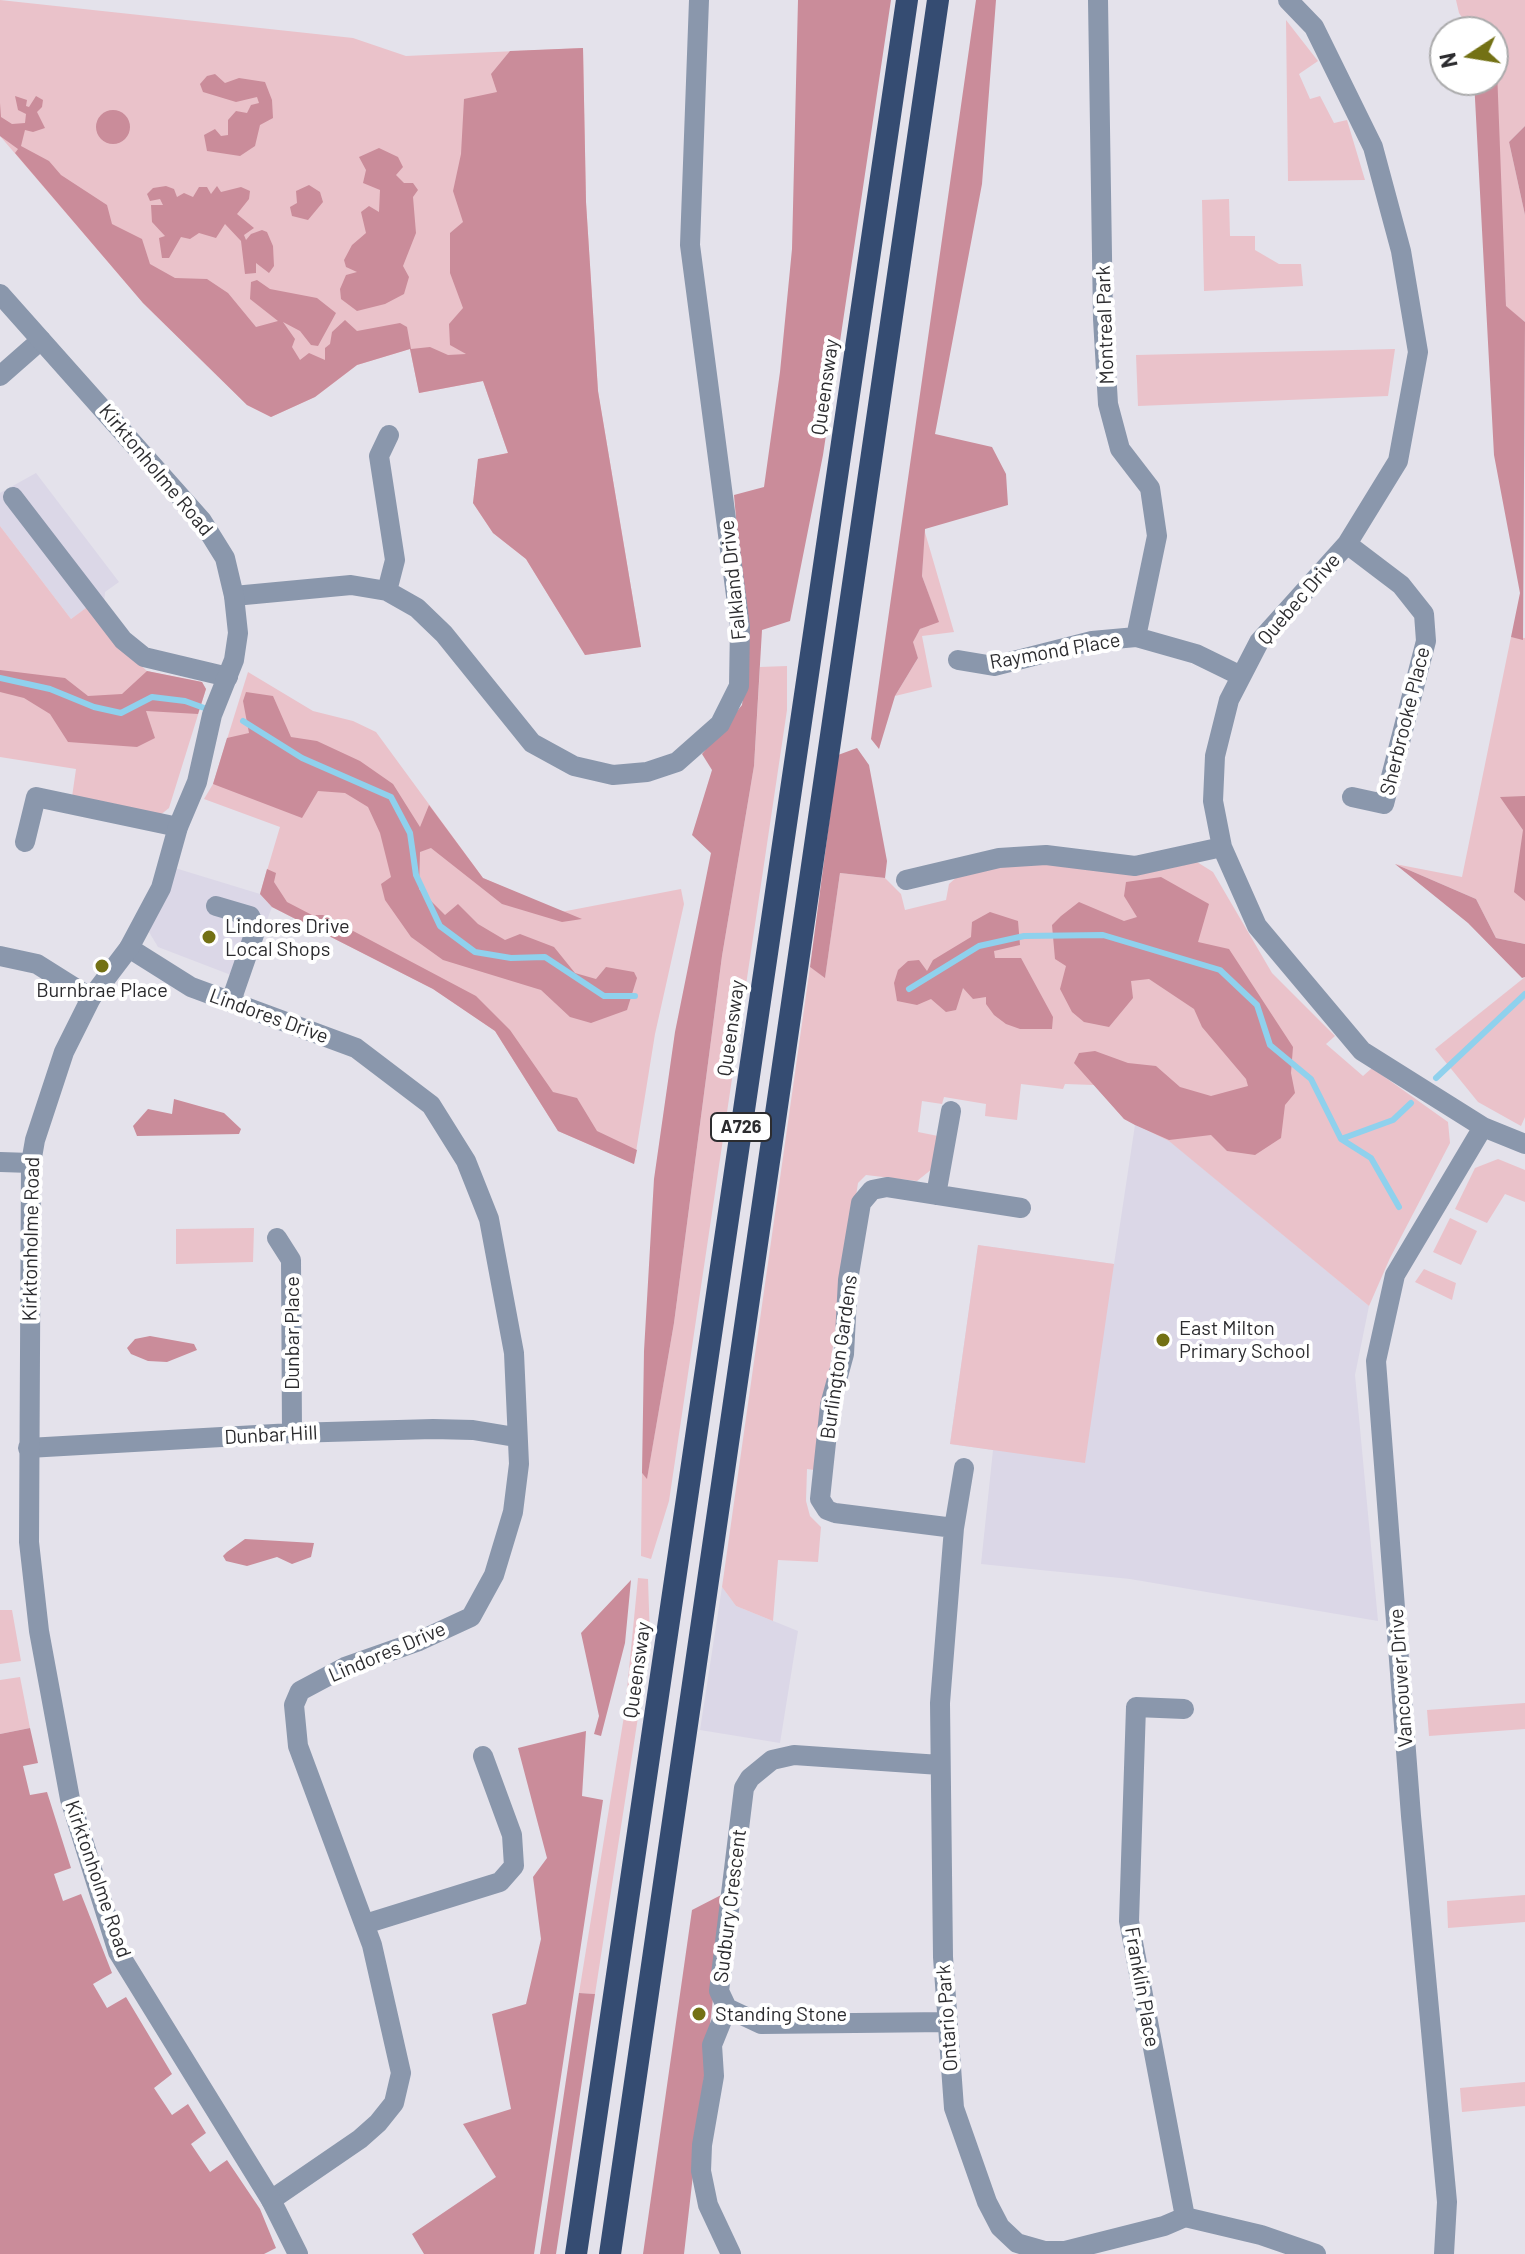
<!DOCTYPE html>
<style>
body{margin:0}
#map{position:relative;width:1525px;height:2254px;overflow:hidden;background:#e4e2eb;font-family:Barlow,sans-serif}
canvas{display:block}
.north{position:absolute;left:1429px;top:16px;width:80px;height:80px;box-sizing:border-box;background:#fff;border:2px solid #ababac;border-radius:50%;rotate:258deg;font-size:22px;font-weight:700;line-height:32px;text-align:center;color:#2c2c2f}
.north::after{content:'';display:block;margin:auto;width:28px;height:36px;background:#737114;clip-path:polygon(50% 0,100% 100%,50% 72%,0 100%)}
</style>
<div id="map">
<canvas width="1525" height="2254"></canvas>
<div class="north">N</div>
</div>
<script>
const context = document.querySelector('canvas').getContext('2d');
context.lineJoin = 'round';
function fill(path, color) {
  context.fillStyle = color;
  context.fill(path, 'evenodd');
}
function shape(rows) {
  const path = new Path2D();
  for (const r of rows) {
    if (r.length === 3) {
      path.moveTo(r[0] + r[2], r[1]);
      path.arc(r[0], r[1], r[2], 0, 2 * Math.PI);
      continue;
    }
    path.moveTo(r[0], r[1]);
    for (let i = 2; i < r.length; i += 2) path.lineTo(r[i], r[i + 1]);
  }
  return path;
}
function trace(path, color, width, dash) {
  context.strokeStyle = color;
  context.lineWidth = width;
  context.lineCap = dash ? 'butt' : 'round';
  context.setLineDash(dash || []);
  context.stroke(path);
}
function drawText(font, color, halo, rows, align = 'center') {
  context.font = font + ' Barlow,sans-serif';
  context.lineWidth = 8;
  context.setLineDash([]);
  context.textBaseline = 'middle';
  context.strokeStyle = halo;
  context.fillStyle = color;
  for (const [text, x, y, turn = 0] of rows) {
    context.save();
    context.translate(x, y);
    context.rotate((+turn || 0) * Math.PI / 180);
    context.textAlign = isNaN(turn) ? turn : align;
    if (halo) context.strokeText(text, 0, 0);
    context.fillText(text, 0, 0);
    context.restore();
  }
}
const built = shape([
 [36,473,119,582,105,592,104,605,98,600,71,619,0,526,0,493],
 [175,868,260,894,272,907,244,980,158,947,149,932],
 [1135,1125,1169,1140,1369,1306,1355,1375,1378,1621,1130,1579,981,1564,993,1450,950,1444,978,1245,1114,1264],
 [722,1587,736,1606,798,1631,780,1743,700,1730]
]);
const green = shape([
 [0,0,353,38,406,56,583,48,586,202,598,391,641,647,585,655,526,559,493,533,473,503,478,459,508,453,483,381,419,393,410,349,357,365,315,397,271,417,247,405,143,303,0,136],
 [1456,0,1525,0,1525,126,1509,142,1525,215,1525,322,1506,307,1493,32,1472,32,1459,13],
 [1286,20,1318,61,1299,74,1310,99,1320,96,1334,123,1347,120,1365,180,1288,181],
 [1229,199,1230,236,1255,236,1255,250,1279,264,1301,264,1303,286,1204,291,1202,200],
 [1395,349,1388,396,1138,406,1136,355],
 [0,526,71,619,90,605,126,652,147,671,202,682,206,689,169,808,159,816,72,797,76,769,0,757],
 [924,529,954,632,922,636,932,687,895,696,918,658,912,642,920,629,938,621,922,576],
 [1511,637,1525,638,1525,944,1496,938,1476,899,1395,864,1462,877],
 [787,666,787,710,669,1501,651,1559,641,1556,642,1473,647,1478,674,1323,722,956,754,766,760,667],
 [248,672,313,711,353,721,376,732,483,878,561,912,681,889,684,904,655,1034,634,1164,558,1131,495,1031,433,989,272,907,260,894,280,827,204,799,213,784],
 [1197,862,1213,872,1272,973,1335,1036,1326,1044,1363,1076,1372,1068,1448,1122,1450,1143,1390,1258,1369,1306,1169,1141,1124,1119,1094,1085,1065,1084,1063,1089,1021,1084,1017,1120,985,1116,986,1104,944,1097,942,1104,922,1101,918,1132,938,1136,932,1169,917,1181,866,1175,858,1183,814,1470,807,1469,806,1501,810,1516,821,1527,818,1562,778,1560,773,1621,736,1606,722,1587,810,967,825,977,840,873,885,878,901,894,905,910,946,900,949,884,958,876,995,864],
 [1525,977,1525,1117,1521,1126,1478,1102,1435,1049],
 [1498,1159,1525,1170,1525,1202,1505,1194,1487,1223,1455,1209,1475,1168],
 [1450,1218,1477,1231,1461,1265,1433,1252],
 [254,1228,253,1262,176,1264,176,1229],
 [978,1245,1114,1264,1085,1463,950,1444],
 [1424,1269,1456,1283,1452,1300,1415,1282],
 [638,1578,648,1579,650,1640,595,1994,579,1993,625,1710],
 [0,1610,12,1610,21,1661,0,1664],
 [20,1677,30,1728,0,1734,0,1680],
 [1525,1703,1525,1729,1429,1736,1427,1710],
 [1525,1895,1525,1922,1448,1928,1447,1901],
 [1525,2082,1525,2106,1462,2112,1460,2088]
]);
const forest = shape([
 [798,0,891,0,823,455,790,621,762,630,754,766,722,956,674,1323,647,1479,642,1473,644,1351,654,1179,675,1032,711,853,692,835,712,770,702,754,742,705,748,653,734,495,764,487,780,372,792,249],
 [976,0,996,0,982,184,935,434,992,447,1006,474,1008,505,925,529,922,576,939,622,920,629,913,642,918,658,895,696,879,749,871,739],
 [583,48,586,202,598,391,641,647,585,655,526,559,493,533,473,503,478,459,508,453,483,381,419,393,410,349,357,365,315,397,271,417,247,405,143,303,15,153,18,149,0,136,0,103,1,117,12,124,25,123,26,114,18,110,15,96,27,100,26,106,29,107,36,96,43,100,42,107,37,112,45,128,33,132,25,130,21,146,49,161,61,175,107,205,112,224,142,239,150,264,175,278,207,279,228,293,256,327,278,321,250,299,251,282,257,280,270,289,317,298,336,313,318,346,311,345,300,331,283,322,295,339,292,347,300,360,309,353,325,360,325,348,330,344,332,332,345,320,357,331,400,323,407,327,411,349,430,347,448,355,466,354,450,345,449,324,463,308,450,273,450,233,463,222,453,191,461,154,464,99,497,92,491,74,510,51],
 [1493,64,1497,70,1506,306,1525,322,1523,640,1511,637,1520,593,1494,455,1474,80,1493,80],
 [215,74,225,83,239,78,265,82,272,100,273,118,260,125,255,146,240,156,207,151,204,135,215,129,221,136,228,135,228,120,236,111,247,113,251,105,259,103,257,97,236,102,203,92,200,84,207,76],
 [113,127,17],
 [1525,126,1525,215,1509,142],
 [379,148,398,157,403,167,396,175,404,183,413,183,418,190,413,197,416,233,403,266,409,277,404,294,385,304,357,311,341,299,340,289,346,275,357,272,346,267,344,260,352,245,366,233,361,212,369,206,379,212,380,190,363,183,366,170,359,157],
 [309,185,320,192,323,202,308,220,292,216,290,207,297,203,296,191],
 [166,186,174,189,177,197,184,193,193,197,199,187,207,187,211,194,217,186,221,192,241,187,250,191,249,199,237,214,254,228,244,235,246,240,251,234,262,230,267,232,273,246,274,266,269,273,256,263,256,273,245,274,241,241,225,224,216,238,199,233,190,239,181,237,169,258,162,258,159,238,165,236,152,222,151,205,163,205,160,199,150,201,147,194,153,188],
 [0,670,65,678,88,696,122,694,147,671,202,682,206,689,198,714,146,711,155,738,137,747,68,742,50,714,24,698,0,692],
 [246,692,273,696,291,737,317,741,360,761,393,784,420,827,429,805,483,878,582,919,562,922,502,904,431,848,420,852,419,889,445,915,458,904,478,924,505,940,520,934,554,947,575,973,596,979,606,967,634,972,637,978,627,1010,591,1023,570,1017,541,990,443,960,411,937,385,900,381,884,391,877,380,833,368,807,345,793,318,791,302,818,213,784,227,738,249,733,243,701],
 [857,748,869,765,887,861,885,878,840,873,825,978,810,967,838,755],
 [1525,796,1525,901,1514,892,1523,830,1500,797],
 [1395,864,1476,899,1496,938,1525,944,1525,977,1522,978,1468,923],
 [267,869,276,873,274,882,287,902,312,915,323,915,476,996,510,1030,553,1092,577,1098,597,1131,637,1150,634,1164,558,1131,495,1031,433,989,272,907,260,894],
 [1161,877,1209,904,1198,942,1229,949,1293,1047,1291,1073,1295,1093,1285,1105,1281,1138,1255,1155,1227,1151,1211,1135,1169,1140,1135,1125,1124,1119,1074,1063,1079,1053,1095,1051,1128,1063,1156,1066,1180,1087,1211,1096,1248,1086,1246,1079,1202,1027,1194,1009,1149,979,1131,981,1133,998,1109,1027,1084,1022,1072,1012,1060,989,1066,966,1055,959,1052,925,1061,916,1079,902,1124,921,1137,917,1124,896,1126,882],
 [990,912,1018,921,1020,945,994,951,995,958,1021,958,1053,1017,1052,1029,1020,1029,1006,1024,994,1015,986,1004,986,997,973,999,963,988,956,1010,946,1012,931,999,917,1005,897,1001,894,983,898,970,908,961,919,960,927,971,933,960,971,937,972,922],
 [174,1099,224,1113,241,1129,239,1134,137,1136,133,1126,148,1109,172,1114],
 [150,1336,194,1344,197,1350,167,1362,148,1361,131,1354,127,1348,135,1339],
 [245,1539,314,1543,311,1557,292,1564,277,1557,247,1566,226,1561,223,1556,227,1552],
 [631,1580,625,1643,601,1736,594,1734,599,1716,581,1633],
 [30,1728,38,1763,23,1766,30,1795,47,1792,71,1868,54,1874,63,1901,81,1894,112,1973,93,1984,107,2008,126,1997,172,2074,154,2088,172,2115,188,2104,206,2133,191,2144,210,2172,227,2160,260,2209,276,2248,264,2254,0,2254,0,1734],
 [586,1731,582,1796,603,1800,534,2254,424,2254,412,2234,496,2177,463,2124,511,2109,492,2014,526,2004,541,1939,533,1877,547,1858,518,1748],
 [725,1893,684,2254,643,2254,692,1910],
 [579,1993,595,1994,556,2254,540,2254]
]);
const stream = shape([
 [0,678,50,689,94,707,121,713,152,697,185,701,207,709],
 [243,721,302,758,391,797,410,833,416,875,440,926,475,952,511,958,545,957,604,996,635,996],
 [909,989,979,946,1024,936,1103,935,1220,970,1257,1005,1270,1045,1311,1079,1341,1139,1371,1158,1399,1207],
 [1436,1078,1525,994],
 [1341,1139,1393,1120,1411,1103]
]);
const minor = shape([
 [1098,0,1103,319,1108,404,1120,449,1150,488,1157,536,1136,637],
 [1288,0,1314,27,1373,147,1401,251,1418,352,1398,461,1347,544,1259,642,1229,700,1215,756,1213,801,1222,847,1257,926,1362,1051,1483,1127,1525,1144],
 [0,376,41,340],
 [13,497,123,640,144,657,228,677],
 [1347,544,1401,585,1424,614,1426,641,1384,804,1352,797],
 [387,591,395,560,379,456,389,435],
 [234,596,351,585,387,591,417,608,444,634,532,743,574,766,613,775,647,772,677,762,720,724,739,686,740,626,690,245,699,0],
 [958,660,994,666,1092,641,1136,637,1196,654,1241,676],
 [25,842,36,797,178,827],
 [906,880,999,858,1046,855,1135,866,1222,847],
 [216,906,250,916,256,929,231,1001],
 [129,948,191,987,356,1048,431,1105,466,1161,489,1219,514,1353,519,1464,513,1512,494,1575,471,1617,419,1641,345,1667,300,1691,294,1705,298,1746,372,1945,401,2073,394,2103,378,2123,360,2139,271,2200],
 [0,956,37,964,91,998],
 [0,1162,31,1163],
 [936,1195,951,1111],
 [277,1238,291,1260,292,1433],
 [28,1448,292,1433,433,1429,473,1430,515,1437],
 [964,1468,954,1528,940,1703,943,1957,954,2108,987,2202,1000,2227,1017,2243,1045,2251,1065,2251,1164,2226,1185,2217,1261,2235,1316,2254],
 [954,1528,835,1513,827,1510,820,1499,830,1405,844,1354,848,1280,861,1203,872,1190,887,1187,1021,1208],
 [1184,1709,1136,1707,1129,1921,1185,2217],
 [940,1765,794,1755,772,1760,750,1778,744,1788,719,1991,727,2008,761,2024,948,2022],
 [365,1924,500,1882,514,1866,512,1835,483,1756],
 [727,2008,712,2045,714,2076,702,2145,701,2171,708,2205,731,2254],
 [1444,2254,1447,2202,1411,1816,1376,1361,1395,1275,1483,1127]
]);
const tertiary = shape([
 [0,294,202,521,225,558,234,596,238,633,234,660,212,715,197,782,178,827,161,888,129,948,91,998,64,1052,35,1140,31,1163,29,1542,39,1631,70,1799,118,1952,271,2200,298,2254]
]);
const trunk = shape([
 [576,2254,907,0],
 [610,2254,938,0]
]);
const markers = [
 [209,937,8,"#737114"],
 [102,966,8,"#737114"],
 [1163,1340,8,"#737114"],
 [699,2014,8,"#737114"]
];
const shields = [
 [741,1127,60]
];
const shieldNames = [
 ["A726",741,1127]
];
const streetNames = [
 ["Montreal Park",1105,325,-92],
 ["Queensway",825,387,-82],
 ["Kirktonholme Road",156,470,50],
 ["Falkland Drive",733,580,-96],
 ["Quebec Drive",1299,599,-49],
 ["Raymond Place",1055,651,-10],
 ["Sherbrooke Place",1405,721,-76],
 ["Lindores Drive",269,1016,20],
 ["Queensway",731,1028,-82],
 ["Kirktonholme Road",31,1239,-89],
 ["Dunbar Place",292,1333,-90],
 ["Burlington Gardens",839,1357,-82],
 ["Dunbar Hill",271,1435,-3],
 ["Lindores Drive",387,1652,-23],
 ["Queensway",637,1670,-82],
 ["Vancouver Drive",1401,1678,-94],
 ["Kirktonholme Road",98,1879,71],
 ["Sudbury Crescent",730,1906,-83],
 ["Franklin Place",1142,1987,80],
 ["Ontario Park",947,2018,-94]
];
const poiNames = [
 ["Lindores Drive",225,926],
 ["Local Shops",225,949],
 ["Burnbrae Place",102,990,"center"],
 ["East Milton",1179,1328],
 ["Primary School",1179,1351],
 ["Standing Stone",715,2014]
];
fill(built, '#dbd7e7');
fill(green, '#eac2ca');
fill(forest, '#ca8c9a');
trace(stream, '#8fd1ed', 6);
trace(minor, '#8a97ac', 20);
trace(tertiary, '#8a97ac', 20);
trace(trunk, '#354c72', 22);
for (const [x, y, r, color] of markers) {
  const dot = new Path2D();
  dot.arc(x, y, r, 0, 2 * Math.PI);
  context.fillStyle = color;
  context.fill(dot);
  trace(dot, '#fff', 3);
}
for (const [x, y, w] of shields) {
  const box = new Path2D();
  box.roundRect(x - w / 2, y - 14, w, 28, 6);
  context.fillStyle = '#fff';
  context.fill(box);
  trace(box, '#2c2c2f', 2);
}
drawText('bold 18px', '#2c2c2f', null, shieldNames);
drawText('20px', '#2c2c2f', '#fff', streetNames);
drawText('20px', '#2c2c2f', '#fff', poiNames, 'left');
</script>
